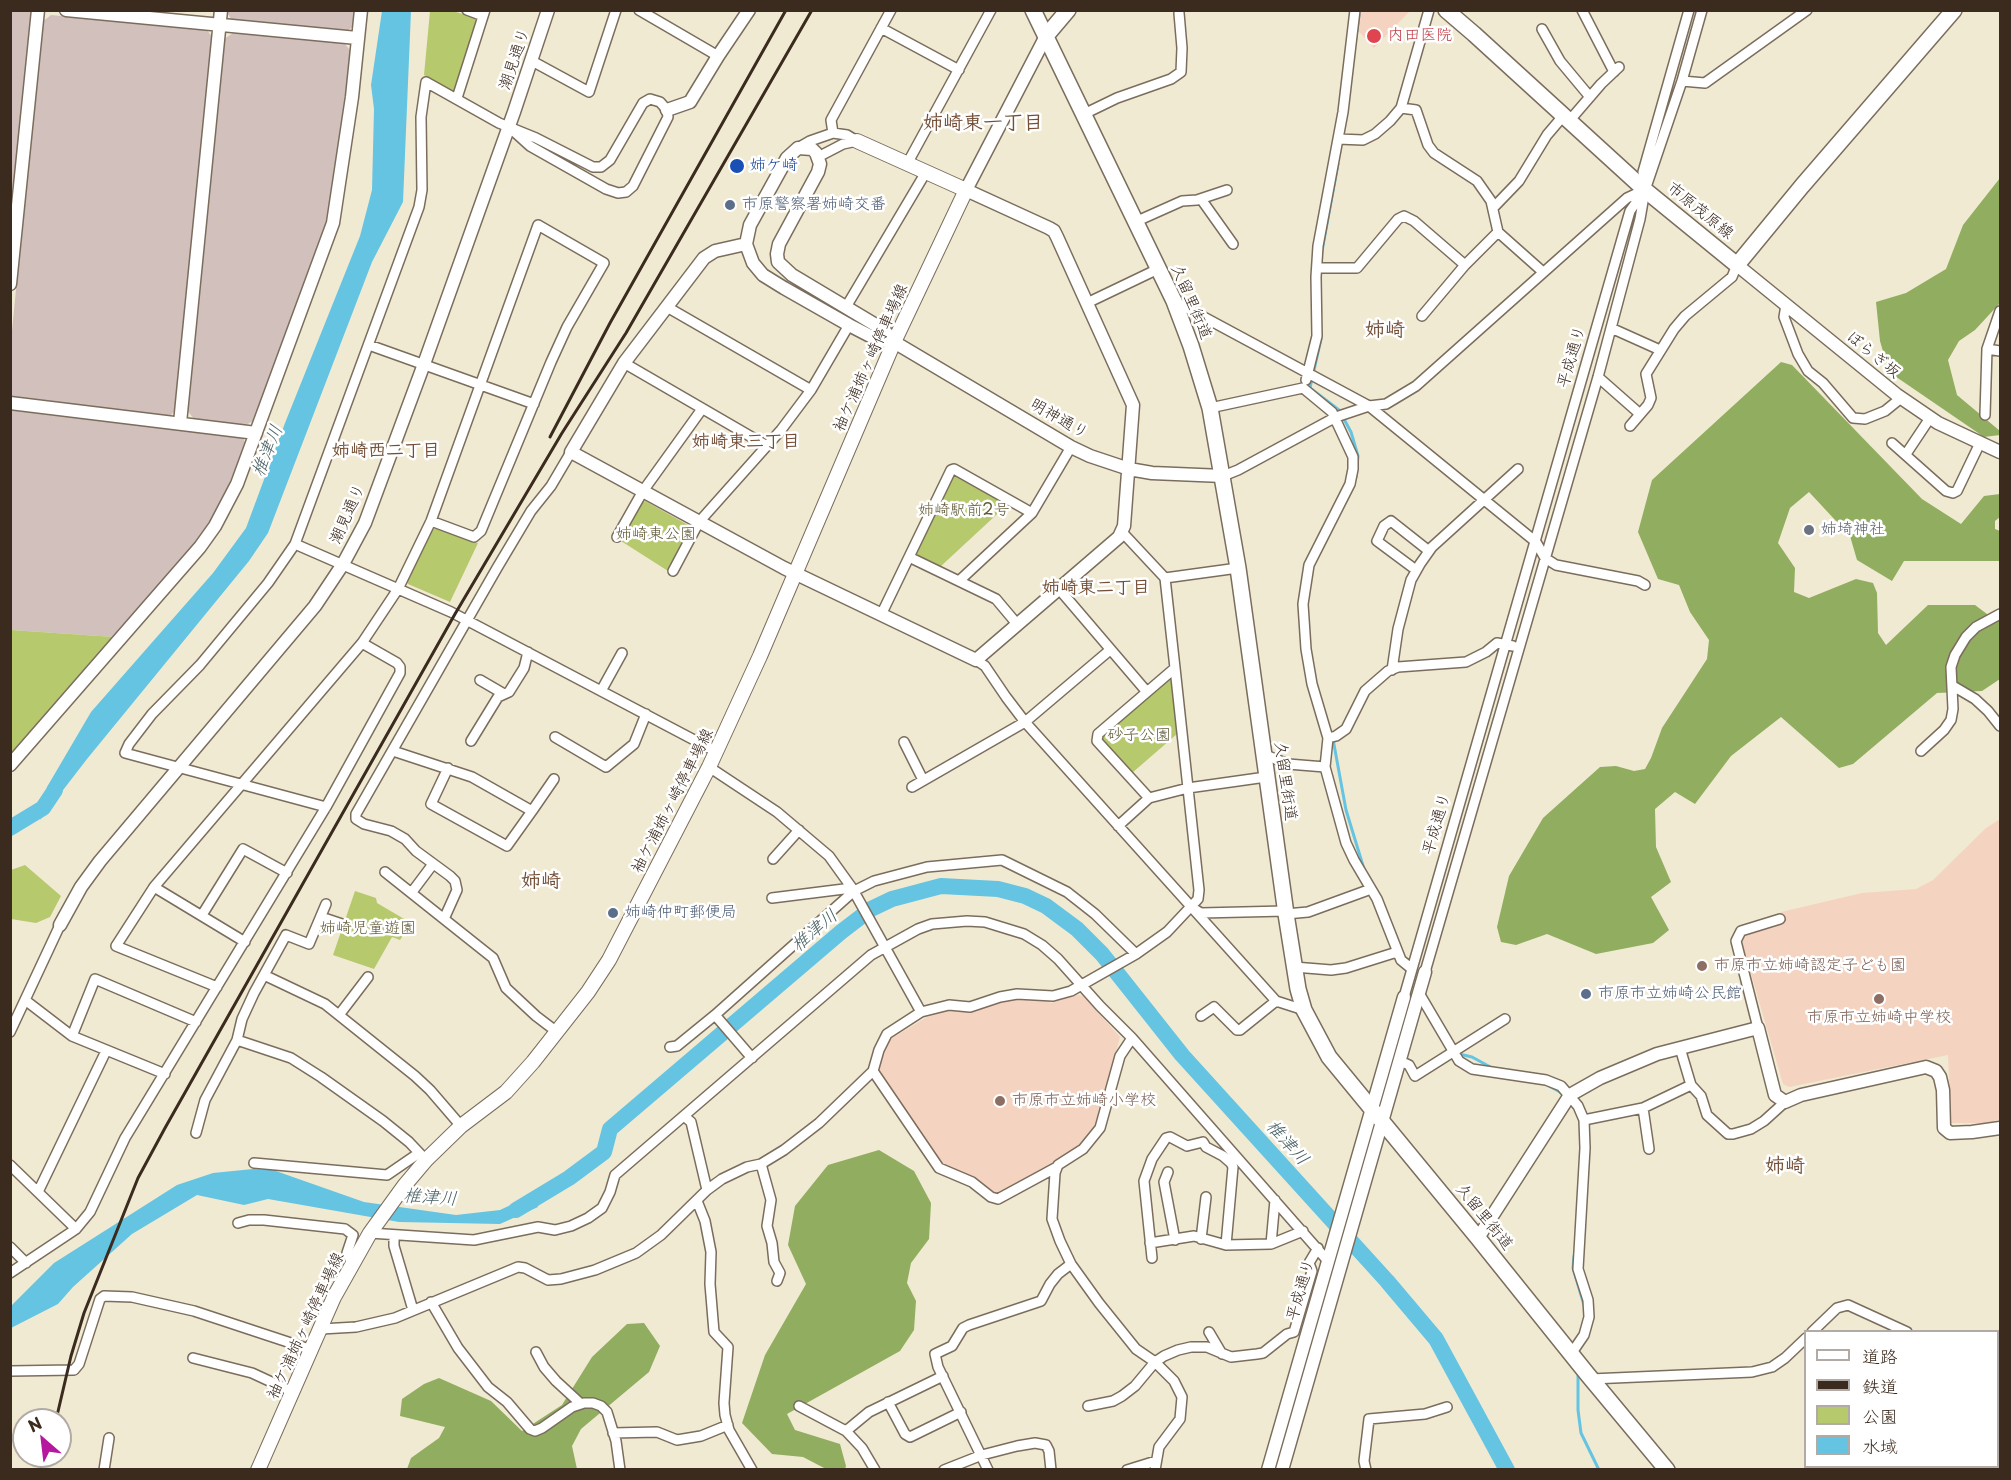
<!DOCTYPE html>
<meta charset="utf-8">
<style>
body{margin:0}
#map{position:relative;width:2011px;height:1480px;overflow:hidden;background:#f1ead3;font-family:"Playpen Sans","Klee One",sans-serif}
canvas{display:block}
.frame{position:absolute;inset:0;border:12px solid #3b2a1e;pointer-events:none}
.legend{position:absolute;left:1804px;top:1330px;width:195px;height:138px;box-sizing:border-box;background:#fff;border:2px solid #b1aaa5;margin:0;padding:8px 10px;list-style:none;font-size:18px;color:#3b2a1e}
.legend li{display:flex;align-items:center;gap:12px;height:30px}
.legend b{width:30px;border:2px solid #b1aaa5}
.north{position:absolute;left:12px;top:1408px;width:60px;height:60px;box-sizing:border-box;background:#fff;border:2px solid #b1aaa5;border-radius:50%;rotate:332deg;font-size:16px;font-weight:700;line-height:24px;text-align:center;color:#3b2a1e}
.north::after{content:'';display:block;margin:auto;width:21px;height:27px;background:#b5179e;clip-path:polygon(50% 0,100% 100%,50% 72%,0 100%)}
</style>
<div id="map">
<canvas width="2011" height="1480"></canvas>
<div class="frame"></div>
<ul class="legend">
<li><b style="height:8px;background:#fff"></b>道路</li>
<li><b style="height:8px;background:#3b2a1e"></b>鉄道</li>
<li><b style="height:16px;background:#b6c96d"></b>公園</li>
<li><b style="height:16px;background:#64c4e2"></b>水域</li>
</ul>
<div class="north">N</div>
</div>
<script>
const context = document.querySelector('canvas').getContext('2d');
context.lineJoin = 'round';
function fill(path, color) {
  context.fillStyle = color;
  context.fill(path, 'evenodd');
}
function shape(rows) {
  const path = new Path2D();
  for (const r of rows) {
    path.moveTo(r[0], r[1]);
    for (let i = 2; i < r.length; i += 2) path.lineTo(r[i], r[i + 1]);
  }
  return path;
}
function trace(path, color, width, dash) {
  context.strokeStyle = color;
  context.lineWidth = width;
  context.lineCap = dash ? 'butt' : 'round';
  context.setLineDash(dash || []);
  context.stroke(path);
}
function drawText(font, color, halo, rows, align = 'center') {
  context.font = font + ' "Playpen Sans","Klee One",sans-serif';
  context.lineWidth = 5;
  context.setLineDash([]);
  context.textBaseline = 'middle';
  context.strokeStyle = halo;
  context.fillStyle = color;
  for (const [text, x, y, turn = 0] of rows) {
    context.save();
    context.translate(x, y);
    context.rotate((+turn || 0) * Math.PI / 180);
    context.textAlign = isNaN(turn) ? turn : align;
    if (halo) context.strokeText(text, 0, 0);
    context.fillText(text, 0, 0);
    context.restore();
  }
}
const built = shape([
 [1354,11,1409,10,1410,11,1374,48,1352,24],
 [2000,819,2000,1119,1989,1123,1951,1123,1948,1055,1789,1087,1783,1084,1742,943,1747,933,1782,923,1781,912,1862,893,1916,889,1933,880,1986,828],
 [1078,995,1083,996,1120,1037,1095,1130,1071,1155,999,1196,938,1163,878,1072,889,1040,927,1017,948,1010,972,1011,1004,1000,1015,998,1044,999,1051,1003]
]);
const industrial = shape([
 [11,11,32,11,11,233],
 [226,11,227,10,356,11,354,25,346,33,233,22],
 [51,15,207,30,213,38,176,410,169,417,12,397,11,395,11,341,42,22],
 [233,33,344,43,351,51,336,172,326,224,255,420,244,426,194,419,187,410,224,39],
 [10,409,242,436,246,444,217,512,184,558,114,637,11,630]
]);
const green = shape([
 [430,11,453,11,475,18,477,22,456,89,452,91,424,75],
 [956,476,1008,504,940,567,917,556,916,553,952,477],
 [645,501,688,525,690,530,668,571,621,541,640,503],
 [436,528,478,543,450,602,408,584,407,582,432,530],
 [11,630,114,637,11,754],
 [1168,679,1172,681,1177,734,1132,773,1102,740,1103,735],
 [25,865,61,896,50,917,36,923,11,919,11,870],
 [355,891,376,898,377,903,411,923,400,940,392,937,374,969,333,955]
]);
const forest = shape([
 [2000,178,2000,303,1975,330,1959,341,1948,360,1957,395,2000,431,2000,435,1984,437,1889,372,1880,341,1876,302,1906,293,1946,269,1963,225],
 [1781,362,1792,365,1922,499,1961,524,1984,496,2000,494,2000,517,1995,521,1995,529,2000,531,2000,561,1904,561,1892,581,1857,560,1850,536,1809,492,1790,508,1778,543,1795,568,1794,592,1809,598,1856,579,1873,583,1877,593,1878,633,1886,645,1928,605,1975,605,1987,614,2000,619,2000,679,1982,691,1937,693,1853,764,1839,768,1781,717,1731,756,1695,804,1675,792,1655,809,1656,847,1671,882,1651,897,1669,930,1653,943,1596,954,1547,934,1516,945,1501,942,1497,927,1509,876,1543,818,1600,767,1616,766,1634,771,1645,769,1651,758,1662,728,1707,659,1709,640,1690,612,1679,585,1658,579,1638,532,1652,480],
 [879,1150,914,1171,931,1203,929,1239,911,1263,907,1283,916,1301,914,1330,900,1351,787,1414,795,1430,840,1444,846,1466,845,1469,826,1469,803,1457,772,1454,742,1423,765,1355,806,1284,788,1245,795,1206,828,1165],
 [644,1323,660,1346,649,1372,581,1429,572,1446,577,1469,407,1469,411,1458,439,1438,445,1427,400,1416,402,1399,424,1384,439,1378,491,1401,522,1431,562,1405,592,1357,627,1324]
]);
const water = shape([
 [382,11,411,11,403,202,372,262,268,533,249,561,87,759,40,820,47,787,91,712,213,573,246,528,285,423,360,236,372,190,374,109,371,85],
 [253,1169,273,1170,364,1202,456,1215,500,1210,532,1195,538,1207,500,1224,399,1222,268,1199,244,1205,197,1195,132,1234,73,1287,58,1304,11,1328,11,1306,54,1263,177,1185,213,1173]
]);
const stream = shape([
 [1355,44,1359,15],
 [1322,251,1338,164],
 [1321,339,1310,388,1339,410,1351,432,1358,456,1356,477],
 [1333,739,1346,810,1364,869],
 [1459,1054,1472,1057,1494,1069],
 [1549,1086,1562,1093],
 [1574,1256,1573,1268,1584,1305],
 [1578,1371,1578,1410,1581,1433,1599,1470]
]);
const river = shape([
 [10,828,43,808,55,790],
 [516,1210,569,1178,604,1152,610,1129,841,932,871,909,892,899,941,886,998,889,1025,896,1046,906,1077,929,1102,954,1182,1055,1387,1281,1436,1339,1507,1470]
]);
const minor = shape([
 [467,10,483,16],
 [639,10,718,56],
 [1582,10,1614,72],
 [881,28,959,70],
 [1542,29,1560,61,1590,97],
 [532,61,589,92,616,10],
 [1682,81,1705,83,1807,10],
 [457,98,485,10],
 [1401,108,1416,110,1428,145,1434,153,1477,181,1491,201,1498,232,1543,272],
 [1084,114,1117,98,1171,79,1181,72,1182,48,1179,13],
 [1570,120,1601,84,1619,67],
 [833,133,831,120,891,10],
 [1338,139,1363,140,1375,134,1390,121,1401,108,1429,10],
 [798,148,810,141,833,133,847,135,857,141],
 [818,157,843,144,857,141],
 [907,164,991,10],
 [1201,199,1233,244],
 [1493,208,1519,181,1547,135,1564,115],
 [1135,222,1182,201,1197,200,1227,190],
 [1317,268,1357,268,1398,219,1404,216,1414,221,1465,265],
 [1174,301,1369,406,1536,542,1545,558,1556,565,1638,581,1645,585],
 [1087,303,1158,269],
 [1786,305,1784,317,1798,354,1808,371,1823,383,1853,418,1865,419,1885,411,1901,398],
 [667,307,811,390],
 [846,307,926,172],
 [1422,316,1465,265,1498,232],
 [1611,328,1660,350],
 [369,345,534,404],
 [1987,349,2000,351],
 [624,363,767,446],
 [1598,377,1640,414],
 [1306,380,1317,336,1316,277,1318,246,1343,112,1355,10],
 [1303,388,1332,412,1353,457,1353,469,1350,484,1309,565,1303,604,1306,649,1312,684,1328,738,1325,767,1346,843,1354,860,1377,899,1401,960,1412,969],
 [1210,408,1303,388],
 [1985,415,1987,349,2000,311],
 [1630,426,1648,405,1651,398,1646,374,1674,329,1685,316,1732,277,1737,265],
 [1892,443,1946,491,1953,493,1957,491,1980,443],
 [1906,454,1930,418],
 [1223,476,1238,470,1336,417,1369,406,1386,404,1416,386,1627,198,1644,190],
 [617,537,643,491,702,409],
 [295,544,451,612,717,752],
 [909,557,996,599,1017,624],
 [1416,570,1377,541,1384,526,1391,521,1429,551],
 [673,571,699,522,781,430,811,390,849,325],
 [1165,578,1238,568],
 [959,581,1032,513,1071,447],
 [1059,589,1147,692],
 [881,615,951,470,954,469,1032,513],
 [976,660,985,666,1006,697,1025,722,1276,1001,1304,1010],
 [1392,670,1398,629,1411,580,1420,564,1432,547,1518,469],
 [480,680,504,694],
 [1953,686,1975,699,1988,711,2000,726],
 [601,691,622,653],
 [555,737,606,767,634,744,646,714],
 [1328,738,1336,736,1346,729,1365,691,1388,671,1398,667,1466,662,1486,652,1497,643,1513,646],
 [471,741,498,697,509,692,524,668,528,652],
 [904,742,923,780],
 [393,751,472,777,532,811,554,779],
 [1921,751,1944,730,1951,720,1953,709,1951,667,1955,655,1966,637,1976,627,2000,614],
 [1263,754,1288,764,1325,767],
 [709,767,777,812,829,856,852,888,921,1012],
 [448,768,431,804,507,846,532,811],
 [912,787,1025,722,1110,650],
 [1149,798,1097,741,1098,734,1175,668],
 [326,807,125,753,129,744,152,714,200,665,268,583,295,544,419,207,422,190,421,117,426,82,499,123,536,138,593,167,601,167,610,160,643,103,650,99,660,102,667,110,668,117,633,186,626,192,618,193,606,189,530,146,509,127],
 [1118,826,1149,798,1188,788,1266,777],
 [773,859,799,830],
 [385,872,444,919],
 [154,887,245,942],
 [412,892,433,864],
 [772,898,852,888],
 [1196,910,1201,913,1285,911],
 [1286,914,1308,912,1371,889],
 [202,915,243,849,287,873],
 [321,917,342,924],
 [1294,967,1331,970,1346,968,1397,952],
 [1425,972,1598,377,1640,219,1645,190,1682,81,1702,10],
 [264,975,325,1004,415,1076,430,1090,461,1126],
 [217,987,116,946,154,887,362,643,398,589,431,521,538,225,604,263,567,327,551,362,481,531,474,537,431,521],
 [1419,993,1459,1061,1472,1069,1546,1080,1561,1086,1578,1106,1584,1120,1585,1148,1578,1269,1588,1300,1589,1317,1584,1335,1571,1354],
 [1404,997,1630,211,1645,190,1643,172,1689,10],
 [25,1000,72,1036,165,1074],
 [339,1015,368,977],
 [715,1015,752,1058],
 [1201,1016,1214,1007,1237,1030,1240,1030,1276,1001],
 [1758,1028,1736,941,1741,931,1780,919],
 [10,1032,60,925],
 [557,1032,536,1016,506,988,493,958,444,919,457,890,455,881,450,876,416,851,405,839,391,831,364,824,356,819,356,814,497,568,531,511,551,486,571,452],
 [72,1036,95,979,196,1022],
 [1132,1038,1120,1056,1100,1128,1083,1149,1058,1165,1055,1173,1052,1219,1060,1241,1071,1264,1099,1303,1136,1349,1155,1362,1174,1381,1182,1397,1180,1419,1159,1447,1155,1470],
 [237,1040,291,1058,321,1077,383,1121,409,1142,426,1160],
 [670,1047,677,1046,715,1015,854,891,874,881,927,867,1002,860,1067,892,1095,914,1136,954],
 [1680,1048,1691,1085,1701,1096,1707,1115,1728,1134,1733,1134,1751,1129,1764,1121,1785,1102],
 [1400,1061,1409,1065,1415,1076,1505,1019],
 [873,1071,939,1168,972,1182,991,1197,998,1199,1057,1167],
 [1643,1108,1649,1149],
 [684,1116,691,1122,707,1190],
 [1584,1120,1643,1108,1691,1085],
 [196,1133,205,1100,237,1040,242,1019,254,993,286,935,309,944,326,904],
 [254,1163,387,1175,419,1153],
 [761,1164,771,1200,767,1226,772,1243,774,1262,780,1273,777,1281],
 [10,1165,76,1229],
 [1168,1172,1164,1182,1175,1240],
 [38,1192,106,1051],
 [697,1201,705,1221,711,1252,710,1284,714,1332,728,1347,724,1403,725,1415,729,1430,752,1470],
 [238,1223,249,1220,264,1220,345,1229,353,1235,347,1253,352,1263],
 [370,1233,474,1240,538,1227,555,1230,571,1226,588,1218,602,1208,610,1192,615,1175,871,955,918,929,932,924,967,921,985,922,1024,934,1042,945,1058,959,1100,1006,1132,1038,1327,1260],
 [394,1235,394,1246,413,1310],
 [1201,1239,1206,1197],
 [1150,1243,1194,1236,1226,1245,1271,1244,1303,1231],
 [1271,1244,1275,1200],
 [10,1247,26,1263],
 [1152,1258,1144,1181,1152,1159,1166,1138,1170,1137,1187,1146,1203,1142,1206,1147,1223,1156,1231,1163,1233,1167,1226,1245],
 [10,1273,76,1229,90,1212,125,1138,326,807,400,673,400,667,397,663,362,643],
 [431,1302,458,1348,488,1387,507,1402,530,1429,535,1431,542,1428,572,1407,584,1403,593,1403,601,1406,607,1412,616,1441,620,1470],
 [321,1329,356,1327,395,1318,518,1267,525,1268,548,1280,561,1279,595,1270,636,1253,661,1235,707,1190,722,1179,747,1167,761,1164,784,1150,819,1123,873,1071,879,1050,887,1034,921,1012,949,1005,970,1007,1000,997,1017,994,1053,996,1071,991,1136,954,1167,932,1198,899,1199,890,1175,668,1165,578,1122,532],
 [1209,1332,1222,1354],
 [1812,1332,1837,1308,1848,1305,1907,1332],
 [536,1352,544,1367,556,1381,581,1404],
 [193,1358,252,1373,293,1392],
 [10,1371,74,1370,79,1364,100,1299,104,1296,132,1297,194,1311,312,1350],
 [1998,1376,2000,1377],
 [1591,1379,1752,1372,1772,1367,1785,1358,1806,1338],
 [888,1402,905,1434,910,1437,961,1412],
 [799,1406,846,1431,862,1448,875,1470],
 [1088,1406,1113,1401,1122,1396,1135,1386,1155,1362,1164,1356,1178,1350,1191,1347,1207,1347,1231,1357,1257,1354,1263,1353,1287,1334,1294,1332,1312,1271,1309,1263,1318,1248],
 [846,1431,869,1412,943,1376],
 [613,1433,657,1432,677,1440,701,1436,728,1425],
 [104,1470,109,1438],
 [944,1470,982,1455,1017,1446,1035,1443,1046,1445,1049,1451,1051,1470],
 [988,1470,938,1367,935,1354,952,1346,963,1328,969,1325,1041,1301,1050,1284,1058,1274,1071,1264],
 [1127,1470,1156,1461],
 [1366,1470,1364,1461,1369,1419,1425,1414,1447,1407]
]);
const tertiary = shape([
 [66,10,357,38],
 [667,110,690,102,718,56,749,10],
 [798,148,812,149,816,153,820,164,818,172,779,244,777,254,778,262,792,275,884,330,894,342,878,340,849,325,784,288,763,275,753,263,746,244,750,225,787,158,798,148],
 [746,244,715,251,704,258,624,363,571,452,784,568,976,660,1119,537,1124,526,1133,405,1057,237,1054,231,1049,228,966,190,1046,36],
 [1737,265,1897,395,1938,423,2000,452],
 [10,284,38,10],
 [894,342,1071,447,1090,456,1129,469,1152,473,1223,476],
 [10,403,256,433],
 [180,423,221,10],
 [10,765,200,547,215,526,237,484,333,223,352,97,361,10],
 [60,925,81,887,100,861,315,606,343,564,365,523,424,364,514,112,548,10],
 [1478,1238,1570,1095,1600,1078,1657,1054,1758,1028,1775,1095,1785,1102,1801,1095,1926,1067,1936,1071,1940,1077,1943,1090,1944,1128,1950,1133,1972,1132,2000,1128],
 [1268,1470,1404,997],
 [1282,1470,1425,972]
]);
const secondary = shape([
 [258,1470,334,1297,370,1233,404,1186,426,1160,461,1126,506,1092,533,1062,588,992,609,960,709,767,760,656,894,342,966,190,857,141]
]);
const primary = shape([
 [1033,10,1174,301,1191,346,1210,408,1238,568,1286,914,1298,989,1304,1010,1329,1057,1478,1238,1588,1375,1667,1470],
 [1446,10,1474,34,1645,190,1737,265,1802,186,1954,10],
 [1046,36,1068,10]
]);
const rail = shape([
 [550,437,610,323,786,10],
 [56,1420,71,1356,84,1313,138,1178,165,1128,455,614,562,433,626,333,812,10],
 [41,1470,43,1456]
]);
const markers = [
 [1374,36,8,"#e0444e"],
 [737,166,8,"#1a4fb4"],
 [730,205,6,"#5c6f8a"],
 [1809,530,6,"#6b7280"],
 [613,913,6,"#5c6f8a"],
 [1702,966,6,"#8d6e63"],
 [1586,994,6,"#5c6f8a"],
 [1879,999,6,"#8d6e63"],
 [1000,1101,6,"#8d6e63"]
];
const healthNames = [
 ["内田医院",1388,36]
];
const streetNames = [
 ["潮見通り",515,59,-71],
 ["市原茂原線",1700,211,39],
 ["久留里街道",1191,302,67],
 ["ぼらぎ坂",1873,355,39],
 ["平成通り",1572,357,-74],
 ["袖ケ浦姉ヶ崎停車場線",871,358,-66],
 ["明神通り",1059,419,30],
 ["潮見通り",348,514,-66],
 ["久留里街道",1285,781,82],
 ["袖ケ浦姉ヶ崎停車場線",673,801,-63],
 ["平成通り",1437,824,-74],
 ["久留里街道",1484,1217,51],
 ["平成通り",1301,1290,-74],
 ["袖ケ浦姉ヶ崎停車場線",306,1326,-65]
];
const transitNames = [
 ["姉ケ崎",750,166]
];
const serviceNames = [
 ["市原警察署姉崎交番",742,205],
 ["姉崎仲町郵便局",625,913],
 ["市原市立姉崎公民館",1598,994]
];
const parkNames = [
 ["姉崎駅前2号",964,511],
 ["姉崎東公園",656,535],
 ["砂子公園",1139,736],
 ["姉崎児童遊園",368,929]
];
const worshipNames = [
 ["姉埼神社",1821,530]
];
const educationNames = [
 ["市原市立姉崎認定子ども園",1714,966],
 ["市原市立姉崎中学校",1879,1018,"center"],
 ["市原市立姉崎小学校",1012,1101]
];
const neighbourhoodNames = [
 ["姉崎東三丁目",746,442],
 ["姉崎西二丁目",386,451],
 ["姉崎東二丁目",1096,588]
];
const waterNames = [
 ["椎津川",268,451,-68],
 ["椎津川",815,931,-40],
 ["椎津川",1287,1143,48],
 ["椎津川",430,1198,4]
];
const quarterNames = [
 ["姉崎東一丁目",983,123],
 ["姉崎",1385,330],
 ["姉崎",541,881],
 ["姉崎",1785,1166]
];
fill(built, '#f5d3c1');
fill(industrial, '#d1c0bc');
fill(green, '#b6c96d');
fill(forest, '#90ad60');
fill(water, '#64c4e2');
trace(stream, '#64c4e2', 3);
trace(river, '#64c4e2', 16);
trace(minor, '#7b6d5d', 12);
trace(tertiary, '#7b6d5d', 15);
trace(secondary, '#7b6d5d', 16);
trace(primary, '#7b6d5d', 18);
trace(minor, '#fff', 9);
trace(tertiary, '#fff', 12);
trace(secondary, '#fff', 14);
trace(primary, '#fff', 15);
trace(rail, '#3b2a1e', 3);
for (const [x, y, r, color] of markers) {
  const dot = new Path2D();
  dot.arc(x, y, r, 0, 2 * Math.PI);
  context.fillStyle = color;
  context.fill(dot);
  trace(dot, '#fff', 2);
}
drawText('16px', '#be3a42', '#fff', healthNames, 'left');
drawText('16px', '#3b2a1e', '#fff', streetNames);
drawText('16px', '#164399', '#fff', transitNames, 'left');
drawText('16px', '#4e5e75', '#fff', serviceNames, 'left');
drawText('16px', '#605a36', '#fff', parkNames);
drawText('16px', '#5b616d', '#fff', worshipNames, 'left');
drawText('16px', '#785e54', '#fff', educationNames, 'left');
drawText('bold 18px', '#744f37', '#fff', neighbourhoodNames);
drawText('italic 18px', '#496063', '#fff', waterNames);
drawText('bold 20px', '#744f37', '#fff', quarterNames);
</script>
